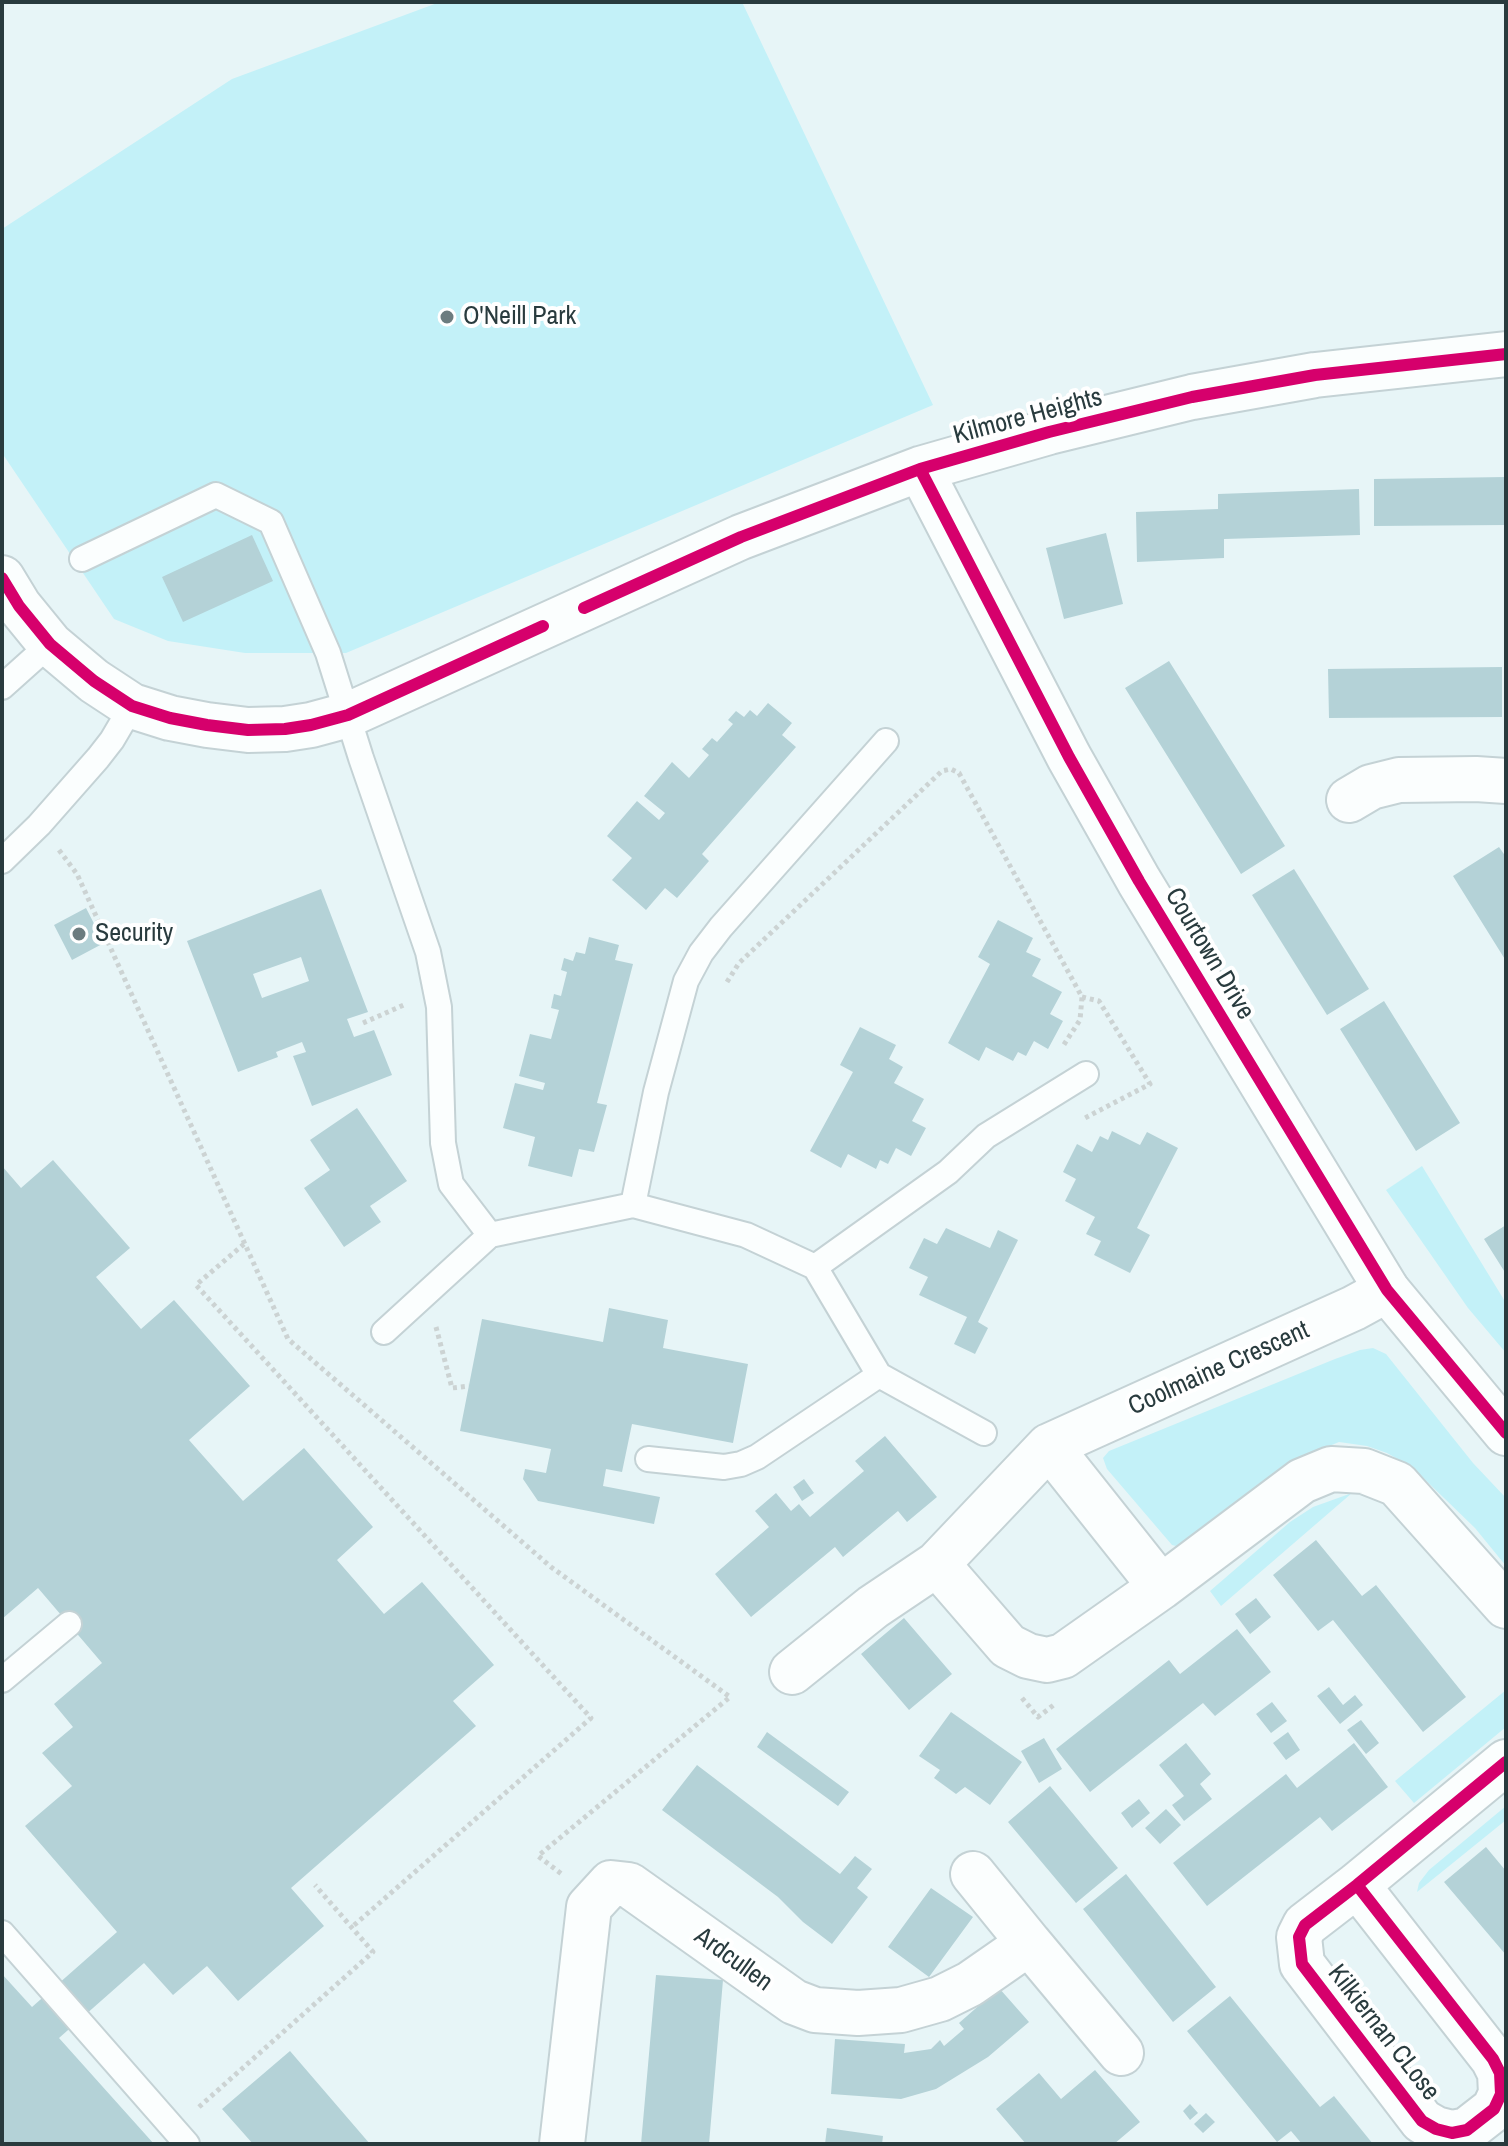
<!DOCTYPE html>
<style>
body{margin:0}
#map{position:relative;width:1508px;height:2146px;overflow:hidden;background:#e7f5f7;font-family:"Archivo Narrow",sans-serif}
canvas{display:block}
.frame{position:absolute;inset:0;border:4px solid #293b3e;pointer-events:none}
</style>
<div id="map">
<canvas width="1508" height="2146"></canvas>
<div class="frame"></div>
</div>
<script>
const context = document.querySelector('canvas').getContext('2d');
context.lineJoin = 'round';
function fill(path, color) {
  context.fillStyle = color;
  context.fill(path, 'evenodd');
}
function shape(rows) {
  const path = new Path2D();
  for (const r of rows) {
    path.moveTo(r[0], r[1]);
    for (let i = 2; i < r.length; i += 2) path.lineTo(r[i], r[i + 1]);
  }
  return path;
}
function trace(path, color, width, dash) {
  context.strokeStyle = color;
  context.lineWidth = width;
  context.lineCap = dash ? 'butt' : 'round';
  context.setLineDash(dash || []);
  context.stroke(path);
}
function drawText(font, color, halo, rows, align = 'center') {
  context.font = font + ' "Archivo Narrow",sans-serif';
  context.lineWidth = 8;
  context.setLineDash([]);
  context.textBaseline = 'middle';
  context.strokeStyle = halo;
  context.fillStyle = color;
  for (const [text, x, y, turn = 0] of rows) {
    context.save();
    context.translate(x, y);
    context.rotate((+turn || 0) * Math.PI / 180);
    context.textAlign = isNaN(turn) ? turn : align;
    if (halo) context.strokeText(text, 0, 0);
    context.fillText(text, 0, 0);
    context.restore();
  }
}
const green = shape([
 [440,2,742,2,933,405,346,653,245,653,168,641,114,619,2,453,2,229,232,79],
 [1422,1166,1506,1303,1506,1353,1468,1308,1386,1190],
 [1373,1348,1386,1354,1473,1463,1506,1498,1506,1566,1475,1528,1413,1468,1387,1453,1367,1446,1339,1442,1293,1461,1180,1547,1172,1545,1107,1469,1103,1458,1109,1451,1335,1359,1360,1350],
 [1352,1493,1221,1606,1210,1591,1290,1522,1313,1507],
 [1506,1690,1506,1727,1414,1803,1395,1781],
 [1506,1806,1506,1820,1417,1892,1419,1883,1429,1870]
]);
const building = shape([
 [1506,477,1506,525,1374,526,1374,479],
 [1359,489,1360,535,1224,539,1224,558,1137,562,1136,512,1218,509,1218,494],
 [1106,533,1123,604,1064,619,1046,548],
 [252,535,273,581,183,622,162,577],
 [1169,661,1285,846,1241,874,1125,688],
 [1502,667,1502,717,1329,718,1328,669],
 [768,703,792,723,782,735,796,747,702,854,709,861,677,898,665,888,646,910,612,880,632,858,607,836,637,801,659,820,665,813,644,796,672,762,689,778,709,755,702,749,712,738,717,742,733,724,728,720,736,711,744,717,750,710,757,716],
 [1499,847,1506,857,1506,961,1453,876],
 [1294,869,1369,989,1327,1015,1252,895],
 [321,889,368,1012,347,1019,354,1037,374,1030,392,1075,312,1106,293,1056,306,1052,302,1042,276,1052,278,1057,238,1072,187,941],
 [301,957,309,981,262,998,253,974],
 [86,908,104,943,72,960,54,925],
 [998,920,1033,938,1026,952,1041,959,1032,976,1062,992,1050,1014,1063,1021,1048,1049,1034,1041,1026,1056,1018,1052,1013,1061,986,1047,979,1061,948,1043,990,964,978,957],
 [589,937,619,945,615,960,633,964,597,1103,607,1105,594,1152,579,1149,572,1177,528,1166,535,1137,503,1128,515,1083,543,1090,545,1083,519,1076,530,1034,551,1039,559,1010,551,1008,554,994,561,996,567,972,561,970,564,958,573,961,576,952,585,954],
 [1384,1001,1460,1123,1416,1151,1340,1029],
 [860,1027,896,1045,889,1059,903,1067,894,1083,924,1099,912,1121,926,1128,911,1156,896,1148,888,1164,880,1160,876,1169,848,1154,841,1168,810,1151,853,1072,840,1065],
 [357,1108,407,1181,370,1206,381,1222,344,1247,304,1188,330,1170,310,1140],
 [1112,1131,1140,1145,1147,1132,1178,1148,1137,1228,1150,1235,1130,1273,1094,1255,1101,1241,1086,1234,1095,1217,1065,1201,1076,1179,1063,1172,1077,1144,1092,1152,1100,1136,1108,1140],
 [53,1160,130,1248,96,1277,141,1329,174,1300,250,1386,189,1440,243,1501,304,1448,373,1527,337,1560,384,1614,422,1582,494,1665,453,1701,476,1726,291,1888,324,1926,238,2001,207,1966,173,1995,144,1963,59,2038,154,2144,2,2144,2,1974,32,2007,117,1932,25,1826,72,1786,42,1753,73,1727,54,1704,102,1663,38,1588,2,1619,2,1166,21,1188],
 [1506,1225,1506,1274,1484,1239],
 [946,1228,990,1248,998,1230,1018,1240,978,1322,988,1328,975,1354,954,1344,967,1317,919,1295,928,1277,909,1268,924,1238,937,1244],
 [609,1308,668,1320,663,1348,748,1364,733,1443,632,1424,622,1472,606,1469,603,1486,660,1497,654,1524,538,1501,523,1479,525,1469,546,1473,551,1449,460,1431,482,1319,603,1342],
 [885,1436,937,1497,907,1522,898,1511,843,1557,835,1547,751,1617,715,1574,769,1527,755,1511,776,1493,791,1511,799,1504,810,1517,864,1471,855,1461],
 [804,1479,814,1493,802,1501,793,1487],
 [1316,1540,1362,1596,1376,1585,1466,1697,1423,1732,1333,1620,1318,1631,1273,1575],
 [1256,1598,1271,1617,1250,1634,1235,1614],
 [904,1618,952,1674,909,1710,861,1654],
 [1237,1629,1271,1672,1215,1716,1203,1703,1090,1792,1056,1749,1169,1660,1180,1674],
 [1329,1687,1343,1705,1355,1695,1363,1705,1340,1724,1317,1696],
 [1272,1702,1287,1721,1271,1733,1256,1714],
 [951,1712,1022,1762,990,1805,965,1787,956,1794,934,1778,940,1770,919,1756],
 [1361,1720,1379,1743,1366,1754,1347,1730],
 [767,1732,849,1792,838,1806,757,1747],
 [1288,1732,1300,1750,1286,1760,1273,1743],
 [1044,1738,1062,1769,1039,1783,1021,1751],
 [1186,1743,1211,1774,1200,1784,1212,1799,1184,1821,1172,1805,1184,1796,1159,1765],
 [1354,1743,1388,1787,1332,1831,1320,1817,1207,1906,1173,1863,1286,1774,1297,1788],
 [697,1765,840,1874,855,1856,872,1869,857,1888,868,1897,832,1944,803,1922,778,1897,662,1810],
 [1050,1786,1118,1868,1076,1903,1008,1822],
 [1139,1799,1150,1813,1132,1828,1121,1813],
 [1166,1809,1181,1825,1160,1844,1145,1828],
 [1486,1847,1506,1871,1506,1955,1444,1882],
 [1126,1874,1216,1987,1173,2022,1083,1909],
 [931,1888,973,1917,929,1977,888,1947],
 [656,1975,723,1980,709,2144,641,2144],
 [999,1988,1029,2022,988,2057,936,2089,901,2099,831,2094,835,2039,905,2044,904,2053,931,2049,940,2040,944,2046,964,2029,959,2023],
 [1230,1996,1320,2107,1334,2096,1373,2144,1302,2144,1291,2131,1277,2142,1187,2031],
 [290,2051,370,2144,253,2144,222,2109],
 [1095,2070,1140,2122,1114,2144,1026,2144,996,2109,1039,2073,1061,2099],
 [1190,2104,1198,2113,1190,2120,1183,2111],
 [1206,2113,1215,2122,1203,2133,1194,2124],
 [827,2128,883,2136,882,2144,825,2144]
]);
const path = shape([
 [59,850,77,874,288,1339,551,1567,730,1697,538,1856,563,1875],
 [727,982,739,963,942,771,951,769,959,773,1082,997,1080,1020,1063,1046],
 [1082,997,1099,1001,1150,1084,1083,1119],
 [363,1023,406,1004],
 [244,1244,196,1285,591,1718,352,1927],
 [436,1327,452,1388,469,1386],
 [1022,1698,1038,1717,1055,1704],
 [199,2107,373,1952,315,1885]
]);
const lane = shape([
 [82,559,216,495,271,522,328,653,361,758,428,952,439,1007,443,1143,451,1184,490,1235],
 [2,687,50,644],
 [2,861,39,825,98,758,112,740,132,706],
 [633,1205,656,1092,686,981,701,953,721,927,886,741],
 [815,1267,948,1172,986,1136,1086,1074],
 [384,1332,490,1235,633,1205,746,1235,815,1267,879,1375,757,1457,741,1464,724,1467,648,1459],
 [879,1375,984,1433],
 [2,1680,69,1624],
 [2,1933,187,2144]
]);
const street = shape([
 [1349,800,1371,787,1399,780,1476,779,1506,781],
 [937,1564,1008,1646,1028,1656,1047,1660,1063,1656,1161,1587,1049,1446],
 [1161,1587,1302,1481,1331,1469,1364,1471,1397,1484,1506,1606],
 [792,1672,873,1607,937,1564,1049,1446,1354,1308,1387,1290],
 [1357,1885,1493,2059,1500,2073,1501,2094,1494,2109,1467,2130,1452,2133,1436,2129,1422,2121,1302,1964,1299,1937,1305,1925,1357,1885,1506,1762],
 [1029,1943,1121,2053],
 [562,2144,589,1907,611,1883,629,1885,794,2002,815,2010,858,2013,901,2010,940,1999,970,1984,1029,1943,973,1874]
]);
const secondary = shape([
 [920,469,1069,757,1139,881,1387,1290,1506,1433],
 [2,578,19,606,50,644,94,681,132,706,170,718,207,725,248,730,285,729,311,725,348,715,741,537,920,469,1049,432,1192,397,1315,375,1506,354]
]);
const cycleway = shape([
 [920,469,1069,757,1139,881,1387,1290,1506,1433],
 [2,578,19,606,50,644,94,681,132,706,170,718,207,725,248,730,285,729,311,725,348,715,543,626],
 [584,608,741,537,920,469,1049,432,1192,397,1315,375,1506,354],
 [1357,1885,1493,2059,1500,2073,1501,2094,1494,2109,1467,2130,1452,2133,1436,2129,1422,2121,1302,1964,1299,1937,1305,1925,1357,1885,1506,1762]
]);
const markers = [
 [447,317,8,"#6c7c7f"],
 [79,934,8,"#6c7c7f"]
];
const poiNames = [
 ["O'Neill Park",463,317],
 ["Security",95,934]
];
const streetNames = [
 ["Kilmore Heights",1028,417,-15],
 ["Courtown Drive",1209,954,59],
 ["Coolmaine Crescent",1219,1369,-24],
 ["Ardcullen",733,1960,36],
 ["Kilkiernan CLose",1383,2033,52]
];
fill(green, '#c3f1f8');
fill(building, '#b4d2d7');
trace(lane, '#c4d2d5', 28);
trace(street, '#c4d2d5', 48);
trace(secondary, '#c4d2d5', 48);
trace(path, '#ccd3d3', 5, [4, 4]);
trace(lane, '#fbfefe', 24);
trace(street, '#fbfefe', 44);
trace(secondary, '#fbfefe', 44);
trace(cycleway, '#d6006c', 12);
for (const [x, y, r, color] of markers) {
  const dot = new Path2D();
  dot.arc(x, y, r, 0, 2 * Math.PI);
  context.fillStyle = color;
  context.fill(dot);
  trace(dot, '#fff', 3);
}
drawText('26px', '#293b3e', '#fff', poiNames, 'left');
drawText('26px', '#293b3e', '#fff', streetNames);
</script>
